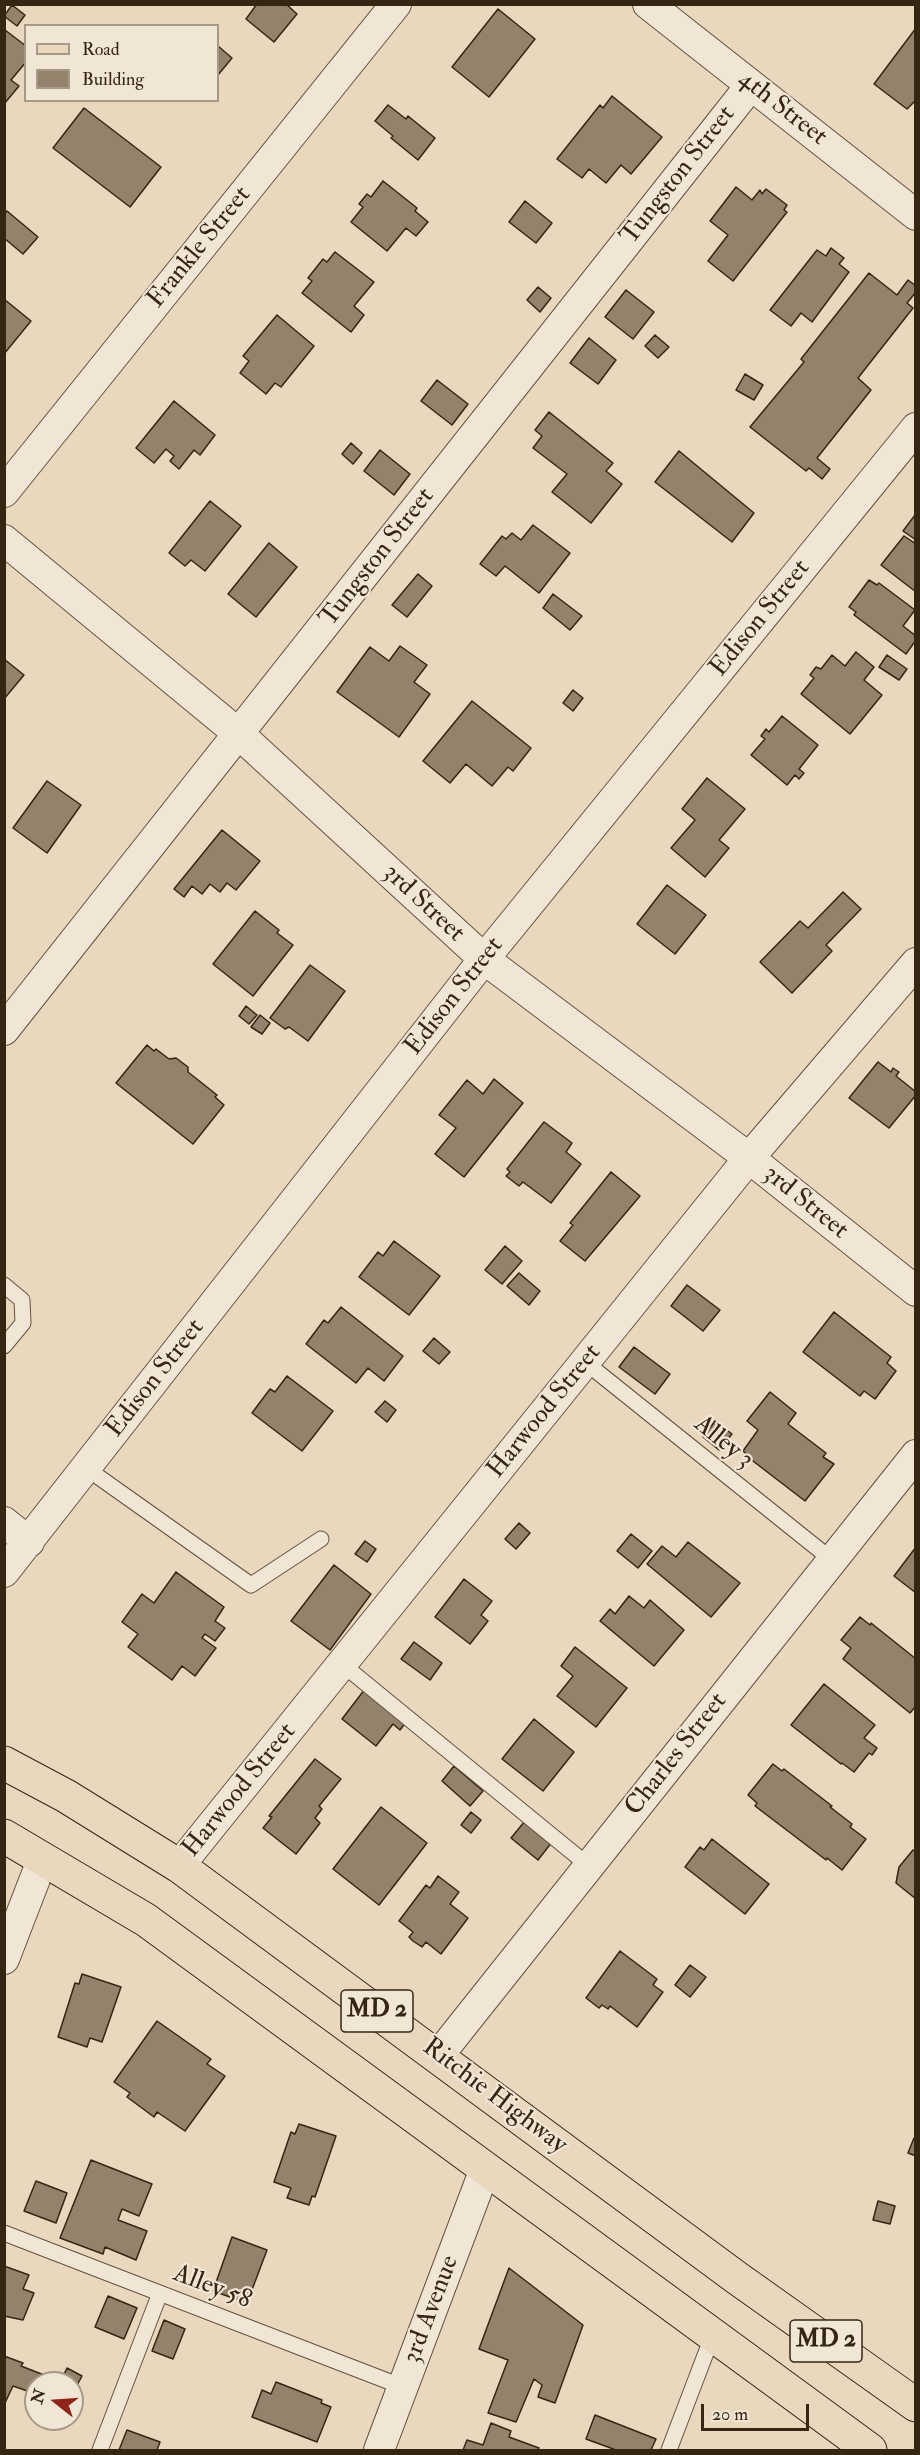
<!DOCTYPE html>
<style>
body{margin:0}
#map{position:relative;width:920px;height:2455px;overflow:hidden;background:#ead8be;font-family:"IM FELL Double Pica",serif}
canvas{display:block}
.frame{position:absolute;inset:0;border:6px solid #352614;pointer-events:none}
.legend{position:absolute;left:24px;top:24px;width:195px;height:78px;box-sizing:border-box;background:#f1e6d5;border:2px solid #a69988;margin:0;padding:8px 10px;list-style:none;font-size:18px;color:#352614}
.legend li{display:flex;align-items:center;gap:12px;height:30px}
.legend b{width:30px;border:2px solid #a69988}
.north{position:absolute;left:24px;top:2371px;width:60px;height:60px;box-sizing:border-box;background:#f1e6d5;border:2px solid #a69988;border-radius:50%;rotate:287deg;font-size:16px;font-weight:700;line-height:24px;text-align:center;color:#352614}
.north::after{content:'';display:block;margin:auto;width:21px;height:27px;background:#8f2418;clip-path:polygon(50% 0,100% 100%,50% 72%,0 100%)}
.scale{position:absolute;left:701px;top:2404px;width:108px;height:27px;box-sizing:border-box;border:3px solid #352614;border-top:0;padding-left:8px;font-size:18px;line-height:21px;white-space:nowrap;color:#352614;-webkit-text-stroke:4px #f1e6d5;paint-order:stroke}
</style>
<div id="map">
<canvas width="920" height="2455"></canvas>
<div class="frame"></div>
<ul class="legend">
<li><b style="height:8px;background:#ead8be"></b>Road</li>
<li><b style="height:16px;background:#93836c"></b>Building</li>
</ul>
<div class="north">N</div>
<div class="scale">20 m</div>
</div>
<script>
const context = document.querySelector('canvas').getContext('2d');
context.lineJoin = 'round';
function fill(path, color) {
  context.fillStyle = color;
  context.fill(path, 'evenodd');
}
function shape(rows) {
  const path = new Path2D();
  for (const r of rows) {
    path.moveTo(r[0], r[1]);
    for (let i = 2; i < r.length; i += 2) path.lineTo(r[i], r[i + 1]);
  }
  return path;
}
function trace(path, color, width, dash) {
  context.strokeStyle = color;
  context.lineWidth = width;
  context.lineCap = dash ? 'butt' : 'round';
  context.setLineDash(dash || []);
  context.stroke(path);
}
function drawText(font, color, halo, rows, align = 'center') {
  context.font = font + ' "IM FELL Double Pica",serif';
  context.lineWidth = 4.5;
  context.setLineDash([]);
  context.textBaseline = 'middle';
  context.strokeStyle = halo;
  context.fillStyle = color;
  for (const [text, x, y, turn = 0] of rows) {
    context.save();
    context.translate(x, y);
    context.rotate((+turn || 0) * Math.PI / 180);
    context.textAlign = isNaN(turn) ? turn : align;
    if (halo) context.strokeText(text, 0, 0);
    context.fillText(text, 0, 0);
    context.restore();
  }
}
const building = shape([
 [257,4,286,4,297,14,274,42,246,19,257,4],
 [12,5,25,15,17,26,4,16,12,5],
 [498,9,535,39,489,97,452,67,498,9],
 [916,28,916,100,907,109,874,84,916,28],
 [5,30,26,46,26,62,11,80,19,86,4,104,5,30],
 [218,46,232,58,218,75,218,46],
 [612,96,662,137,631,174,621,165,606,183,589,169,582,178,557,159,600,105,603,108,612,96],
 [388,105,406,119,408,116,435,138,418,160,391,138,393,136,375,121,388,105],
 [84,108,161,167,130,207,53,148,84,108],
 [383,181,417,208,415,211,428,222,416,236,406,228,387,251,351,222,363,207,359,204,367,194,371,197,383,181],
 [736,187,752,200,760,190,762,194,766,189,787,205,784,210,787,212,733,281,708,261,728,235,710,221,736,187],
 [525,201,552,223,536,243,509,222,525,201],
 [7,211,38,237,23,254,4,238,4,214,7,211],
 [831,248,844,258,839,264,849,272,812,322,801,313,791,326,770,310,817,250,826,256,831,248],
 [335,252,374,282,354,306,364,315,351,332,302,293,312,281,308,278,323,259,327,262,335,252],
 [869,273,897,295,908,280,916,286,916,292,907,303,913,308,858,378,871,390,817,458,830,469,822,479,809,468,806,471,750,427,804,362,801,359,869,273],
 [538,287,551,298,540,312,527,300,538,287],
 [626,290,654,312,633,339,605,317,626,290],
 [4,299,31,321,4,354,4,299],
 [277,315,314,346,281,387,275,383,266,394,240,373,249,361,243,356,277,315],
 [655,335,669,347,658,358,645,346,655,335],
 [589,338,616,360,598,384,570,363,589,338],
 [745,374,763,385,754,400,736,390,745,374],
 [437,380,468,404,452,425,421,401,437,380],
 [174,401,215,435,200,455,194,450,179,469,170,461,174,456,166,449,154,463,136,448,174,401],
 [549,412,613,463,606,471,622,484,591,523,552,492,567,474,533,448,542,436,535,430,549,412],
 [351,443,362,453,353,464,342,454,351,443],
 [380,450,410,474,394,495,364,471,380,450],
 [679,451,754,513,732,542,655,482,679,451],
 [210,501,241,526,205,571,191,560,185,566,169,553,210,501],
 [915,515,916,515,916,540,903,531,915,515],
 [533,525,570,553,539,593,505,566,496,576,480,564,502,536,506,539,512,533,521,540,533,525],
 [904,536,916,544,916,592,881,565,904,536],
 [269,543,297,567,256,617,228,594,269,543],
 [418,574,432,586,407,617,392,605,418,574],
 [869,580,877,585,879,583,915,610,903,626,916,636,916,640,906,654,854,615,856,612,849,607,869,580],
 [553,594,582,616,570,630,543,608,553,594],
 [400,646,427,665,414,682,430,694,399,737,337,692,370,647,389,661,400,646],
 [856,652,874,667,864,680,882,695,850,734,801,694,814,678,810,675,816,667,821,669,832,655,845,666,856,652],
 [887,655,907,669,899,680,879,667,887,655],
 [4,659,24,675,4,699,4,659],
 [573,690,583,698,573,711,563,703,573,690],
 [472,701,531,748,513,771,508,767,492,786,466,764,450,783,423,761,472,701],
 [782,716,818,745,799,769,804,773,799,779,795,775,787,785,751,755,765,739,761,736,766,729,769,732,782,716],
 [707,778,745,809,719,840,729,848,705,877,671,848,695,820,682,809,707,778],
 [47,781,81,805,47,853,13,828,47,781],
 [222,830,260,861,236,890,227,883,220,892,210,884,202,894,192,886,184,897,174,889,222,830],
 [667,885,706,915,675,954,637,924,667,885],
 [843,892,861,909,826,945,832,951,792,993,760,962,800,921,808,928,843,892],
 [255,911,279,930,277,933,293,945,253,996,213,964,255,911],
 [310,965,345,991,308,1041,289,1027,285,1029,270,1018,310,965],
 [246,1006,257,1015,249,1024,239,1016,246,1006],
 [260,1015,270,1023,262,1034,251,1027,260,1015],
 [147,1045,154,1051,156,1049,169,1059,176,1058,188,1067,188,1072,217,1095,215,1097,224,1105,193,1144,116,1083,147,1045],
 [878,1062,891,1072,893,1068,899,1072,896,1076,916,1092,916,1095,889,1128,849,1098,878,1062],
 [494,1079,523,1103,464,1177,435,1154,456,1128,439,1115,467,1080,483,1094,494,1079],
 [544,1122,572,1143,566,1152,581,1164,551,1203,523,1182,519,1186,506,1176,510,1172,507,1169,544,1122],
 [611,1172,640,1196,585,1261,560,1241,573,1225,570,1223,611,1172],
 [394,1241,440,1276,409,1315,359,1277,378,1252,383,1256,394,1241],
 [505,1246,522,1261,502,1284,485,1270,505,1246],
 [519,1273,540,1291,529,1305,507,1286,519,1273],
 [687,1285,720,1310,703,1331,671,1306,687,1285],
 [341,1307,403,1356,384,1381,368,1368,356,1383,306,1344,324,1320,328,1323,341,1307],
 [834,1312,891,1357,887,1363,896,1371,875,1399,864,1391,860,1396,803,1352,834,1312],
 [434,1338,450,1352,439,1364,423,1351,434,1338],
 [634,1347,670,1374,655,1394,619,1367,634,1347],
 [287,1376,333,1411,302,1451,252,1413,270,1389,275,1392,287,1376],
 [770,1392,796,1413,788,1424,826,1453,823,1457,834,1464,805,1501,749,1458,750,1457,743,1451,758,1430,747,1421,770,1392],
 [385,1401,396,1410,387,1422,375,1412,385,1401],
 [715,1421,732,1434,719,1450,703,1437,715,1421],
 [519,1523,530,1533,516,1549,505,1539,519,1523],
 [631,1534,652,1551,638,1568,617,1551,631,1534],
 [365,1541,376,1549,367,1562,355,1554,365,1541],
 [688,1542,740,1583,711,1617,647,1564,662,1546,676,1557,688,1542],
 [916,1547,916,1593,894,1576,916,1547],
 [334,1565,371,1594,330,1650,291,1621,334,1565],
 [176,1572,224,1607,215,1621,225,1628,215,1641,205,1634,202,1638,216,1648,195,1676,182,1666,172,1680,128,1647,138,1634,122,1622,142,1594,154,1603,176,1572],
 [464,1579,492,1601,481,1615,488,1621,470,1644,435,1617,464,1579],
 [629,1596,644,1608,650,1600,684,1630,654,1666,600,1621,610,1609,615,1614,629,1596],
 [860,1617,870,1625,871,1623,916,1659,916,1706,910,1713,843,1659,851,1648,841,1640,860,1617],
 [414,1642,442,1663,430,1680,401,1659,414,1642],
 [575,1647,627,1688,596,1727,557,1696,573,1676,561,1666,575,1647],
 [824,1684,875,1725,864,1738,877,1748,872,1755,869,1753,854,1772,842,1763,841,1764,791,1725,824,1684],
 [365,1689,406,1722,400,1730,393,1724,376,1746,342,1719,365,1689],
 [534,1719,574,1752,543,1791,502,1759,534,1719],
 [315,1759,341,1779,319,1806,322,1809,315,1818,320,1823,296,1854,263,1828,272,1817,269,1816,315,1759],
 [773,1764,782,1771,784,1769,832,1806,830,1807,852,1824,850,1827,866,1839,842,1870,827,1858,826,1860,755,1806,757,1803,748,1795,773,1764],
 [454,1766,483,1791,470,1806,442,1781,454,1766],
 [381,1807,427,1843,379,1905,333,1869,381,1807],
 [471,1812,481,1820,471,1833,461,1825,471,1812],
 [525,1821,552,1842,538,1860,511,1838,525,1821],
 [712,1839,769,1884,745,1914,685,1867,700,1847,704,1850,712,1839],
 [913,1850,916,1852,916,1899,896,1883,899,1867,913,1850],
 [438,1876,459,1892,450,1904,468,1918,441,1954,426,1942,422,1947,413,1941,409,1937,413,1932,399,1921,426,1885,430,1888,438,1876],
 [620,1951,657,1979,653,1985,663,1992,637,2027,610,2006,608,2009,602,2005,599,2008,586,1998,620,1951],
 [690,1965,706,1977,690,1997,675,1985,690,1965],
 [82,1974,121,1987,102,2042,90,2038,87,2047,58,2037,75,1983,79,1984,82,1974],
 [157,2021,211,2059,207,2064,225,2076,185,2131,157,2112,154,2117,127,2097,130,2093,114,2082,157,2021],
 [299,2124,336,2136,315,2197,312,2196,309,2205,287,2198,291,2188,274,2182,291,2132,295,2134,299,2124],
 [914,2138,916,2139,916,2156,908,2153,914,2138],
 [91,2160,152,2184,139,2216,122,2209,118,2220,147,2231,136,2260,105,2247,103,2254,60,2238,91,2160],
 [36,2181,67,2193,56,2223,24,2211,36,2181],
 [878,2201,895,2206,890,2224,873,2220,878,2201],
 [232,2237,267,2250,247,2303,213,2291,232,2237],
 [4,2266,29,2275,23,2289,34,2293,23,2320,4,2316,4,2266],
 [509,2268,583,2325,555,2403,538,2397,542,2385,534,2379,516,2422,488,2413,508,2360,479,2349,509,2268],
 [108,2296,137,2308,124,2339,95,2327,108,2296],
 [164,2320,185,2329,173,2359,152,2351,164,2320],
 [4,2356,23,2363,21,2366,44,2375,41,2383,36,2383,36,2394,13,2386,4,2405,4,2356],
 [67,2368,82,2376,74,2391,72,2389,72,2383,60,2383,67,2368],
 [276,2382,322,2400,321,2403,331,2407,317,2442,252,2417,262,2390,271,2394,276,2382],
 [595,2415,656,2439,651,2450,616,2450,586,2439,595,2415],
 [491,2423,511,2431,509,2437,539,2448,538,2450,463,2450,467,2440,483,2445,491,2423],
 [127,2430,160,2442,157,2450,119,2450,127,2430]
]);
const service = shape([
 [4,1285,22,1300,23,1323,4,1346],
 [585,1362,832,1560],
 [86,1468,251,1585,321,1539],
 [342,1664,589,1866],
 [4,2233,403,2387],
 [100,2450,160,2293],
 [669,2450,712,2337]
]);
const minor = shape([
 [648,4,916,215],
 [4,492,396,4],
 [4,540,239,734,484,959,749,1158,916,1291],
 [4,1030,751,85],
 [4,1522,29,1542],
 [4,1572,484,959,916,428],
 [179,1866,749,1158,916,963],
 [4,1959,43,1858],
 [438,2056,916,1455],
 [379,2450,485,2169]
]);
const primary = shape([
 [4,1763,66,1796,179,1866,737,2278,916,2405],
 [4,1836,146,1920,870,2450]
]);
const shields = [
 [377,2011,72],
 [826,2341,72]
];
const shieldNames = [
 ["MD 2",377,2011],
 ["MD 2",826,2341]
];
const streetNames = [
 ["4th Street",782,109,38],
 ["Tungston Street",679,176,-52],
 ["Frankle Street",200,248,-51],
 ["Tungston Street",378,558,-52],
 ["Edison Street",761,619,-51],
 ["3rd Street",423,904,43],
 ["Edison Street",455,997,-52],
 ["3rd Street",805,1203,39],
 ["Edison Street",156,1379,-52],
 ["Harwood Street",545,1412,-51],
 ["Alley 3",723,1443,39],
 ["Charles Street",677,1755,-52],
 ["Harwood Street",240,1791,-51],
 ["Ritchie Highway",494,2097,37],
 ["Alley 58",212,2288,21],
 ["3rd Avenue",432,2310,-69]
];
fill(building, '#93836c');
trace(building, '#352614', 1.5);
trace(service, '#62523e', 17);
trace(minor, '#62523e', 32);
trace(primary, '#352614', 35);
trace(service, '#f1e6d5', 15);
trace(minor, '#f1e6d5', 30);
trace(primary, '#ead8be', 33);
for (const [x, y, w] of shields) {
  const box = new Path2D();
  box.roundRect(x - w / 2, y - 21, w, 42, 4.5);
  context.fillStyle = '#f1e6d5';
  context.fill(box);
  trace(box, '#352614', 1.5);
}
drawText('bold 24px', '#352614', null, shieldNames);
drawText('26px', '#352614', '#f1e6d5', streetNames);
</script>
